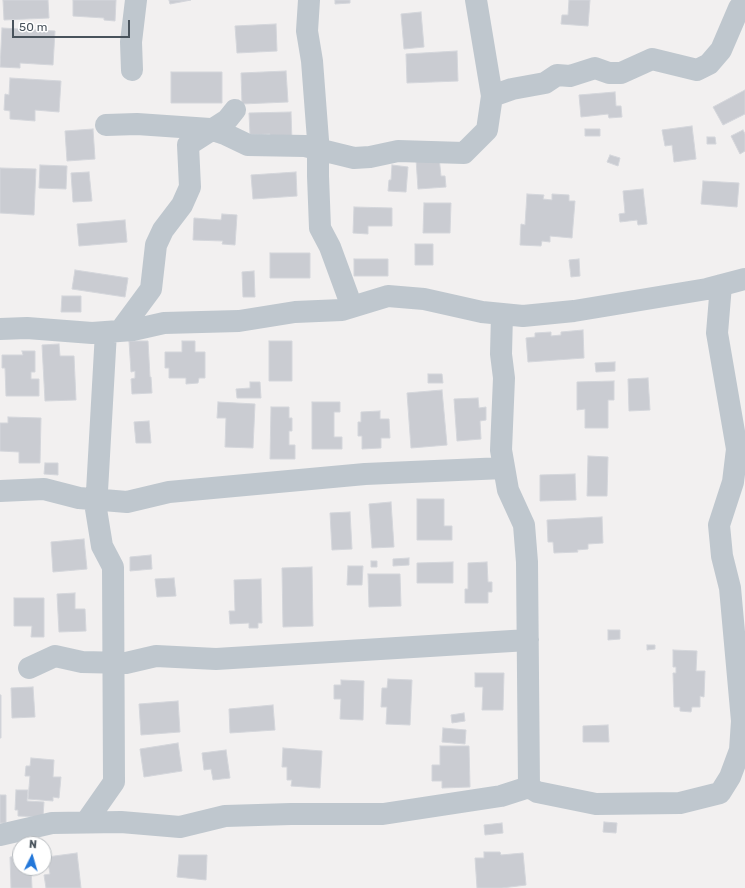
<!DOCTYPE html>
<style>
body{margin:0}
#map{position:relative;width:745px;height:888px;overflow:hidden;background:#f2f0f0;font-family:Rubik,sans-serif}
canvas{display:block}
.north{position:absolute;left:12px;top:836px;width:40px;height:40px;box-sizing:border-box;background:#fff;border:1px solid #b6babe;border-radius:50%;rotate:5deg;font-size:11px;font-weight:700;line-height:16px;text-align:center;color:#49535c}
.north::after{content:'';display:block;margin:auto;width:14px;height:18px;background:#2377d9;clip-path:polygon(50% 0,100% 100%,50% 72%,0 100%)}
.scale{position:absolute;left:12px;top:20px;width:118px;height:18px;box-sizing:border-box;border:2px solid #49535c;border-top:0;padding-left:5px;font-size:12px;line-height:14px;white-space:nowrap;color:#49535c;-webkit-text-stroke:3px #fff;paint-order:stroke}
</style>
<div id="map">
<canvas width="745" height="888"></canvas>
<div class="north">N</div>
<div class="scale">50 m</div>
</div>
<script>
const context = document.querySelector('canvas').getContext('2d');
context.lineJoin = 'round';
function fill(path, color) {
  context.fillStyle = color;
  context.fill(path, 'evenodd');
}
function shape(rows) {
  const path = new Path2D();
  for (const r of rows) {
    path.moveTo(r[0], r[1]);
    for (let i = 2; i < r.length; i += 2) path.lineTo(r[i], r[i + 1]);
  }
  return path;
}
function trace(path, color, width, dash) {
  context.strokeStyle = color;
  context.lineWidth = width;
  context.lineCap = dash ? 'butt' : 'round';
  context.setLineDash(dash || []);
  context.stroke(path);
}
const building = shape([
 [3,0,48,0,49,18,4,20,3,0],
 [73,0,116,0,115,21,104,20,104,18,73,16,73,0],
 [169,0,191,0,170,4,169,0],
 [335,0,350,0,350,3,335,4,335,0],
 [569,0,590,0,588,26,561,24,562,15,568,15,569,0],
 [421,12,424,47,404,49,401,14,421,12],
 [276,24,277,51,237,53,235,26,276,24],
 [2,28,55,31,53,65,20,63,20,68,0,67,2,28],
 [457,51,458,81,407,83,406,54,457,51],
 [286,71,288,102,242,104,241,73,286,71],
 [171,72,222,72,222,103,171,103,171,72],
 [10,78,61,81,59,112,35,110,35,121,10,119,10,111,4,110,5,94,9,95,10,78],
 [745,90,745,114,723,125,713,107,745,90],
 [615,92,616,106,621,106,622,117,609,118,608,114,581,117,579,95,615,92],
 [291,112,292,142,270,142,270,134,250,135,249,113,291,112],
 [692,126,696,159,674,162,672,145,665,146,662,130,692,126],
 [93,129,95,159,67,161,65,131,93,129],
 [585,129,600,129,600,136,585,136,585,129],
 [743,130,745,134,745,151,740,154,731,136,743,130],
 [707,137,715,137,716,144,707,144,707,137],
 [610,155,620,158,618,166,607,162,610,155],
 [439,157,441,176,445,176,446,187,418,189,416,159,439,157],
 [40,165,67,166,66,189,39,188,40,165],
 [392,165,408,167,406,192,388,191,389,180,391,180,392,165],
 [0,168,36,169,34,215,0,213,0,168],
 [89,172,92,201,73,202,71,173,89,172],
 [296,172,297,196,253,199,251,175,296,172],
 [703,181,739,183,737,207,701,204,703,181],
 [643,189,647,224,638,225,637,220,620,222,619,214,625,213,623,191,643,189],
 [527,194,544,195,543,199,552,200,552,194,569,195,569,201,575,201,572,238,550,236,550,242,542,241,541,246,520,245,521,224,525,225,527,194],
 [424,203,451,203,450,233,423,233,424,203],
 [354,207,392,208,392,226,368,226,368,234,353,233,354,207],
 [222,214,237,215,235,245,222,244,223,241,193,240,194,218,221,220,222,214],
 [125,220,127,242,79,246,77,224,125,220],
 [415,244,433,244,433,265,415,265,415,244],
 [270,253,310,253,310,278,270,278,270,253],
 [354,259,388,259,388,276,354,276,354,259],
 [579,259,580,276,571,277,569,260,579,259],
 [75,270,128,278,125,297,72,289,75,270],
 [254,271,255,297,243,297,242,272,254,271],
 [62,296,81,296,81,312,61,312,62,296],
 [583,330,584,358,528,362,526,338,535,337,535,333,551,332,551,336,561,335,561,332,583,330],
 [129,341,148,341,150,377,151,377,152,393,132,394,131,379,135,378,135,371,131,372,129,341],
 [182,341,195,341,195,352,205,352,205,378,199,378,198,383,186,384,186,378,169,378,169,368,165,368,165,352,182,352,182,341],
 [269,341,292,341,292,381,269,381,269,341],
 [59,344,60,356,74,356,76,400,45,401,42,345,59,344],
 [22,351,35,351,35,372,31,372,31,379,39,379,39,396,6,396,5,368,2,368,2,355,23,355,22,351],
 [615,362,615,371,596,372,595,363,615,362],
 [428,374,442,374,443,383,428,383,428,374],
 [648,378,650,410,629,411,628,379,648,378],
 [614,381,614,400,608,400,608,428,585,428,585,409,577,410,577,382,614,381],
 [250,382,260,382,261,398,237,398,236,389,250,388,250,382],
 [442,390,447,445,411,448,407,393,442,390],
 [478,398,479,408,486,407,486,420,480,421,481,439,457,441,454,399,478,398],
 [218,402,255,404,253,448,225,447,226,418,217,418,218,402],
 [312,402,340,402,340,412,334,412,334,437,342,437,342,449,312,449,312,402],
 [271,407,289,407,289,418,292,418,292,431,289,431,289,445,295,445,295,459,270,459,271,407],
 [380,411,380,419,389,419,390,438,381,438,381,448,362,449,362,436,358,436,358,422,361,422,361,412,380,411],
 [8,417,41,418,40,463,19,463,19,452,0,451,0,423,8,423,8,417],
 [149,421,151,443,136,443,134,422,149,421],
 [588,456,608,457,607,496,587,496,588,456],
 [45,463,58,463,58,475,44,474,45,463],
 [575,474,576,500,540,501,540,475,575,474],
 [417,499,444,499,444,526,452,526,452,540,417,540,417,499],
 [391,502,394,547,372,548,369,504,391,502],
 [350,512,352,549,332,550,330,513,350,512],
 [602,517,603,543,588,544,588,549,577,550,578,552,554,553,553,542,548,542,547,520,602,517],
 [84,539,87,569,53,572,51,542,84,539],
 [151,555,152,569,130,571,130,557,151,555],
 [409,558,409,565,393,566,393,559,409,558],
 [371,561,377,561,377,567,371,567,371,561],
 [453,562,453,583,417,583,417,563,453,562],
 [487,562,488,582,492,582,492,592,488,592,488,603,465,603,465,589,468,589,468,563,487,562],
 [348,566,363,566,362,585,347,585,348,566],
 [312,567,313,626,283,627,282,568,312,567],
 [368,574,400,574,401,606,369,607,368,574],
 [174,578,176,596,157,597,155,579,174,578],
 [261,579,262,623,258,623,258,628,249,628,249,623,230,624,229,611,235,611,234,580,261,579],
 [75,593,75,609,85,609,86,631,59,632,57,594,75,593],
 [14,598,44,598,44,637,31,637,32,626,14,626,14,598],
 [608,630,620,630,620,639,608,640,608,630],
 [647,645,655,645,655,649,647,650,647,645],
 [673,650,697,651,696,671,705,671,704,697,700,696,700,707,692,707,691,712,680,711,680,707,674,707,673,673,676,673,676,667,673,667,673,650],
 [475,673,504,673,503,710,482,710,483,687,475,687,475,673],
 [388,679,412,680,410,725,386,724,387,707,381,707,382,688,387,688,388,679],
 [341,680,364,681,363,720,340,719,341,699,334,699,334,685,341,685,341,680],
 [33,687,35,717,12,718,11,688,33,687],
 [0,695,1,695,1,738,0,738,0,695],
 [178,701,180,732,141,735,139,704,178,701],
 [273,705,275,730,230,733,229,709,273,705],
 [464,713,465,721,452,723,451,715,464,713],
 [608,725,609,742,583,742,583,726,608,725],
 [443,728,466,730,465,744,442,742,443,728],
 [178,743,182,771,144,777,140,749,178,743],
 [440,746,469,746,470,787,442,788,442,781,432,781,432,765,440,765,440,746],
 [283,748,322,751,320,788,291,786,292,780,287,780,287,767,282,767,283,748],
 [226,750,230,778,213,780,211,769,204,770,202,753,226,750],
 [31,758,54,760,53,777,61,777,59,798,53,797,53,801,28,799,30,776,25,776,26,766,30,766,31,758],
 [16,790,28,790,27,801,44,802,43,817,18,816,18,810,15,810,16,790],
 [0,795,6,795,6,823,0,823,0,795],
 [604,822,617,823,616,833,603,832,604,822],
 [502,823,503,833,485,835,484,825,502,823],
 [484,852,500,852,501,855,523,853,526,885,502,888,477,888,475,858,484,858,484,852],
 [77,853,81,888,46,888,44,875,50,874,47,857,77,853],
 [179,855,207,855,206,880,177,877,179,855],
 [20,856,20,868,31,868,32,888,11,888,10,857,20,856]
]);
const minor = shape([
 [309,0,307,31,312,61,318,140,318,176,320,228,330,247,352,307],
 [476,0,492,96],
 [132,70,131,42,136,0],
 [106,125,137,124,210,129,225,134,248,145,305,146,354,158,370,157,398,151,464,153,487,130,492,96,512,89,545,83,557,75,570,76,595,68,609,73,621,73,652,59,697,70,709,64,721,50,739,8],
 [502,314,501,354,504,378,501,450,508,490,524,525,527,562,529,787],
 [0,329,27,328,92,333,133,330,164,323,239,321,295,312,342,310,388,296,424,299,482,312,523,316,574,311,707,289,745,279],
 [120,331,151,289,156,245,163,230,182,205,190,187,188,145,227,120,235,110],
 [0,491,44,489,79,498,127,502,169,492,365,474,504,468],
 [29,668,55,656,82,662,126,663,156,656,216,659,528,640],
 [86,822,114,782,113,567,102,546,96,509,106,332],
 [0,835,52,823,121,822,180,827,225,816,291,814,383,814,501,796,529,787,537,792,596,804,680,803,720,793,730,777,740,750,742,721,730,588,722,556,719,525,733,482,737,449,717,333,721,285]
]);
fill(building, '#caccd2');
trace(building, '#d4d6db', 1);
trace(minor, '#bfc7ce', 22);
</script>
